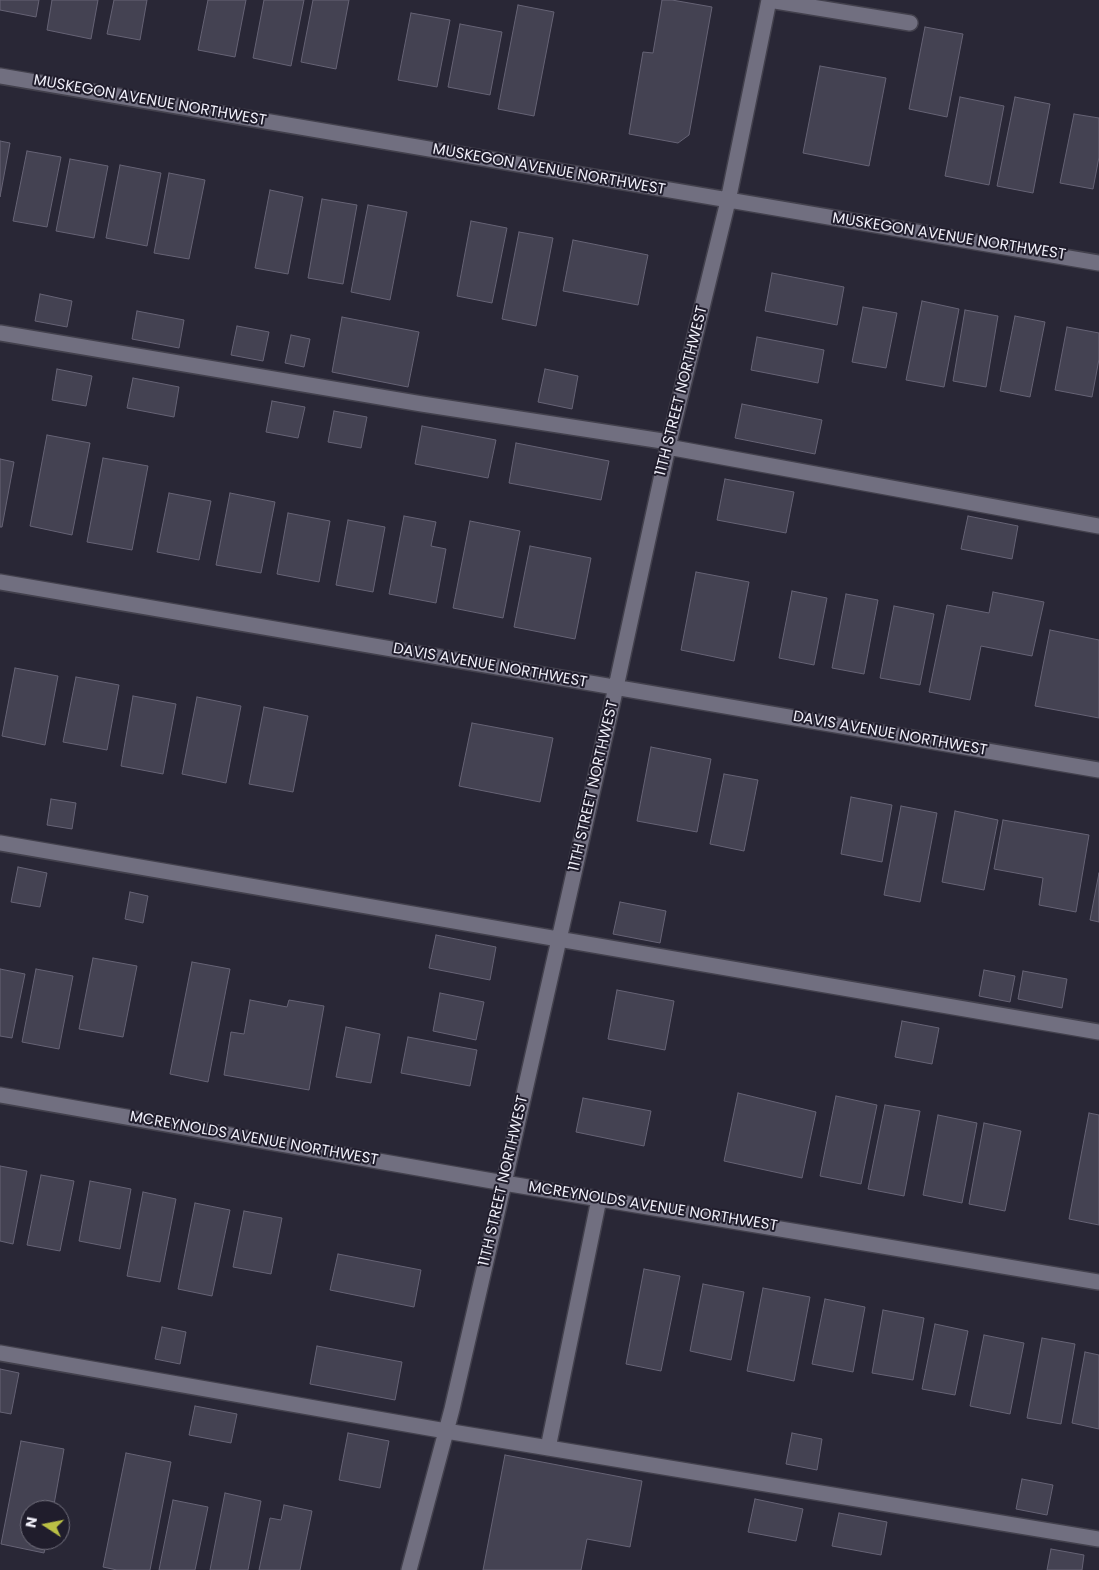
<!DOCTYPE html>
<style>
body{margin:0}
#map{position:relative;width:1099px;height:1570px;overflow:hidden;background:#292736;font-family:Poppins,sans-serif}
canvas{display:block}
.north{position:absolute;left:20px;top:1500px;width:50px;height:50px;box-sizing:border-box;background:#201d2c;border:1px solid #73717e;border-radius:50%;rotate:281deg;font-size:14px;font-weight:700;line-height:20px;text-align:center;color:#f0eff9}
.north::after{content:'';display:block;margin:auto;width:18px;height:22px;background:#bac045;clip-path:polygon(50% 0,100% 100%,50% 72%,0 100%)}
</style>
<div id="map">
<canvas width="1099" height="1570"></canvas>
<div class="north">N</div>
</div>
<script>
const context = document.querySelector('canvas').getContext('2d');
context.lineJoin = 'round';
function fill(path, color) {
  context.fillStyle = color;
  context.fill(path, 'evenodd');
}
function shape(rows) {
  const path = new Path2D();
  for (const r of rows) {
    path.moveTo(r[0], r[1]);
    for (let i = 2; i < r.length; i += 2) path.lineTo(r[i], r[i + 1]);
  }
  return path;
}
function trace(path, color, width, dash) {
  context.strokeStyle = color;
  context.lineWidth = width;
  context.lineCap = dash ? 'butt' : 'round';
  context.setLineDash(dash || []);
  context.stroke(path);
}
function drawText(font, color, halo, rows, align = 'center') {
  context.font = font + ' Poppins,sans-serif';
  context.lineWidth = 4;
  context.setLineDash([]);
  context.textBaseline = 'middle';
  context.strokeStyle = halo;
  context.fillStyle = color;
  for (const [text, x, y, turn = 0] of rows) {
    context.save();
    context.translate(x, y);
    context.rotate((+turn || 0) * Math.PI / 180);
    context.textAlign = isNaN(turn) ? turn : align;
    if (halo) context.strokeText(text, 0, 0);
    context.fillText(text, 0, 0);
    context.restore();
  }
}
const building = shape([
 [0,0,39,0,36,17,0,10,0,0],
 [52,0,98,0,91,39,47,30,52,0],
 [114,0,147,0,140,40,107,34,114,0],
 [208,0,246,0,235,57,198,50,208,0],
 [264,0,304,0,291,66,253,58,264,0],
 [313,0,349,0,336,69,301,62,313,0],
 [662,0,672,0,712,7,689,135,678,143,629,134,643,52,653,53,662,0],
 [518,5,554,12,534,116,498,109,518,5],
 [411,13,450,20,437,87,398,80,411,13],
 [460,24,502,32,490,95,448,87,460,24],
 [925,27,963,34,947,117,909,109,925,27],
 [820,66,886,78,869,166,803,153,820,66],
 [960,97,1004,106,989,185,945,176,960,97],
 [1015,97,1050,104,1033,193,997,186,1015,97],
 [1074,114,1099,118,1099,157,1093,189,1060,183,1074,114],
 [0,141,10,143,0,197,0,141],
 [27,151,61,157,47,227,13,221,27,151],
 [70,159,108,166,94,238,56,231,70,159],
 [120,165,161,173,147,246,106,238,120,165],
 [169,173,205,180,189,259,154,253,169,173],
 [270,190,303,197,288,274,255,268,270,190],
 [322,199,357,205,343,284,308,278,322,199],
 [368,205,407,212,390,300,351,292,368,205],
 [471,221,507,228,492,303,457,296,471,221],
 [519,232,553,238,536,326,502,319,519,232],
 [573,240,648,255,638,305,563,291,573,240],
 [772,273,844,287,837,325,765,311,772,273],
 [40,294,72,301,67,327,35,321,40,294],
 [922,301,959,309,944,387,906,380,922,301],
 [863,307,897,313,886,368,852,362,863,307],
 [965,310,998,316,986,387,953,381,965,310],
 [137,311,184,320,179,348,132,339,137,311],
 [1015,316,1045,322,1030,397,1000,391,1015,316],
 [342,317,419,332,408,387,332,372,342,317],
 [237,326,269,332,263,361,231,355,237,326],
 [1067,327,1099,333,1099,359,1092,397,1055,390,1067,327],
 [291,335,310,339,304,367,285,363,291,335],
 [757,337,824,350,818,383,751,370,757,337],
 [57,369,92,376,86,406,52,400,57,369],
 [545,369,578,376,572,409,538,402,545,369],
 [133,378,179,387,174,417,127,408,133,378],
 [272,401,305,407,298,438,266,432,272,401],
 [742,404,822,420,815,454,735,438,742,404],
 [334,411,367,417,361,448,328,442,334,411],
 [422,426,496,440,488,478,415,464,422,426],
 [47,435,90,443,72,535,30,526,47,435],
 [516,443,609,461,601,500,509,483,516,443],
 [103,458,148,466,132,550,87,542,103,458],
 [0,459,14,462,2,527,0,527,0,459],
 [725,479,794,492,786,533,717,520,725,479],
 [169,493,211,501,199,560,157,552,169,493],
 [230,493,275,502,261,573,216,565,230,493],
 [288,513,330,521,319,582,277,574,288,513],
 [404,516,436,522,431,546,446,549,436,603,389,594,404,516],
 [968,516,1018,526,1012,559,961,549,968,516],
 [348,520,385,527,373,592,336,585,348,520],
 [470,521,520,531,503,618,453,608,470,521],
 [530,546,591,558,575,639,514,627,530,546],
 [696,572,749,582,734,661,681,650,696,572],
 [792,591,827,598,814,665,779,658,792,591],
 [993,592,1044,602,1032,656,981,646,970,700,929,692,947,605,989,613,993,592],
 [846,594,878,600,864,674,832,668,846,594],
 [894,606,934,614,920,685,880,678,894,606],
 [1050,630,1099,640,1099,718,1035,706,1050,630],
 [15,668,58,676,45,745,2,736,15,668],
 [76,677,119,685,107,750,63,742,76,677],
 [133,696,176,704,163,774,121,766,133,696],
 [197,697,241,706,226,783,182,774,197,697],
 [264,707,308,716,293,792,249,784,264,707],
 [472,723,553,738,540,802,459,786,472,723],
 [651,747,711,759,697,832,637,821,651,747],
 [724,774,758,780,744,851,710,844,724,774],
 [851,797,892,805,882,862,841,854,851,797],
 [51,799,76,803,72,829,47,825,51,799],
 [901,806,937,813,920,902,884,895,901,806],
 [955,811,998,820,984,890,942,882,955,811],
 [1003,820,1089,835,1076,912,1039,905,1043,878,994,869,1003,820],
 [18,867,47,873,40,907,11,902,18,867],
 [1099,873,1099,922,1090,920,1099,873],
 [130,892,148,896,143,923,125,919,130,892],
 [620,902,666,911,660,943,613,934,620,902],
 [436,935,496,947,490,980,429,968,436,935],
 [93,958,137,966,123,1037,79,1029,93,958],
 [192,962,230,969,208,1082,170,1074,192,962],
 [0,969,25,974,12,1038,0,1036,0,969],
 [36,969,73,976,59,1049,22,1042,36,969],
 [984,970,1015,976,1010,1002,979,996,984,970],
 [1023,971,1067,979,1062,1008,1018,999,1023,971],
 [617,990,674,1001,665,1050,608,1039,617,990],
 [440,993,484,1002,476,1040,433,1031,440,993],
 [250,1000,287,1007,289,1000,324,1006,309,1090,224,1075,231,1032,244,1034,250,1000],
 [902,1021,939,1028,932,1064,895,1057,902,1021],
 [346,1027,380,1034,371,1083,336,1077,346,1027],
 [408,1037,477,1050,470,1086,401,1073,408,1037],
 [738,1093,816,1112,802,1178,724,1161,738,1093],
 [836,1096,877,1105,861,1184,820,1176,836,1096],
 [583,1098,651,1111,644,1146,576,1132,583,1098],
 [885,1105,920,1111,904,1196,868,1189,885,1105],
 [1089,1113,1099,1115,1099,1225,1069,1219,1089,1113],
 [938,1115,977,1123,962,1203,923,1195,938,1115],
 [984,1123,1021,1131,1005,1211,969,1204,984,1123],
 [0,1166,27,1171,13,1244,0,1241,0,1166],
 [41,1175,74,1181,60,1251,27,1245,41,1175],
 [90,1181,131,1189,120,1249,79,1241,90,1181],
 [143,1192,176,1199,160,1282,127,1276,143,1192],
 [195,1203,230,1210,212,1296,178,1289,195,1203],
 [244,1211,282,1218,271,1274,233,1267,244,1211],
 [338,1254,421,1270,414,1307,330,1290,338,1254],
 [644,1269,680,1276,661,1371,626,1364,644,1269],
 [703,1284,744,1292,731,1360,690,1351,703,1284],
 [763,1288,810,1297,794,1381,747,1371,763,1288],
 [825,1299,865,1307,853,1372,812,1364,825,1299],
 [883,1310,924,1318,913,1380,872,1373,883,1310],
 [935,1324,968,1331,955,1395,922,1389,935,1324],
 [162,1327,186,1332,180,1364,155,1359,162,1327],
 [984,1335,1024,1343,1010,1414,970,1406,984,1335],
 [1042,1338,1075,1344,1061,1424,1027,1418,1042,1338],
 [317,1346,402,1362,395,1400,310,1384,317,1346],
 [1085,1352,1099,1355,1099,1429,1072,1423,1085,1352],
 [0,1369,19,1373,11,1414,0,1412,0,1369],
 [195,1406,237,1414,231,1443,189,1435,195,1406],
 [348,1433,389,1441,380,1488,339,1480,348,1433],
 [792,1433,822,1439,817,1470,786,1464,792,1433],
 [21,1441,64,1449,53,1510,30,1510,30,1540,47,1540,44,1553,1,1544,21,1441],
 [126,1453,171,1462,150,1570,117,1570,103,1567,126,1453],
 [505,1455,642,1481,630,1547,587,1539,581,1570,483,1570,505,1455],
 [1022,1479,1053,1485,1047,1515,1016,1509,1022,1479],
 [225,1493,261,1501,248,1570,210,1570,225,1493],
 [755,1499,803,1509,796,1541,748,1532,755,1499],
 [173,1500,208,1507,195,1570,159,1570,173,1500],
 [284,1505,312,1511,300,1570,259,1570,270,1518,281,1520,284,1505],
 [839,1513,887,1522,881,1555,832,1546,839,1513],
 [1051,1549,1084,1555,1082,1570,1047,1570,1051,1549]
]);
const minor = shape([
 [769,0,910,23],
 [0,76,1099,263],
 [0,333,422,404,669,442],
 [668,447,1099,526],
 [0,582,1099,770],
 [0,843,1099,1032],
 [0,1095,504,1183,1099,1282],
 [0,1353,446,1431,1099,1539],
 [548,1448,599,1199],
 [409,1570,452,1409,504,1183,616,687,668,447,728,201,769,0]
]);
const streetNames = [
 ["MUSKEGON AVENUE NORTHWEST",150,101,10],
 ["MUSKEGON AVENUE NORTHWEST",549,170,10],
 ["MUSKEGON AVENUE NORTHWEST",949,237,9],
 ["11TH STREET NORTHWEST",682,391,-76],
 ["DAVIS AVENUE NORTHWEST",490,666,10],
 ["DAVIS AVENUE NORTHWEST",890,734,10],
 ["11TH STREET NORTHWEST",594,786,-77],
 ["MCREYNOLDS AVENUE NORTHWEST",254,1139,10],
 ["11TH STREET NORTHWEST",504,1181,-77],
 ["MCREYNOLDS AVENUE NORTHWEST",653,1207,9]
];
fill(building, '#444252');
trace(building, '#666375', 1);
trace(minor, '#43414d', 18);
trace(minor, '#716f80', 15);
drawText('15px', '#f0eff9', '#201d2c', streetNames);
</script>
